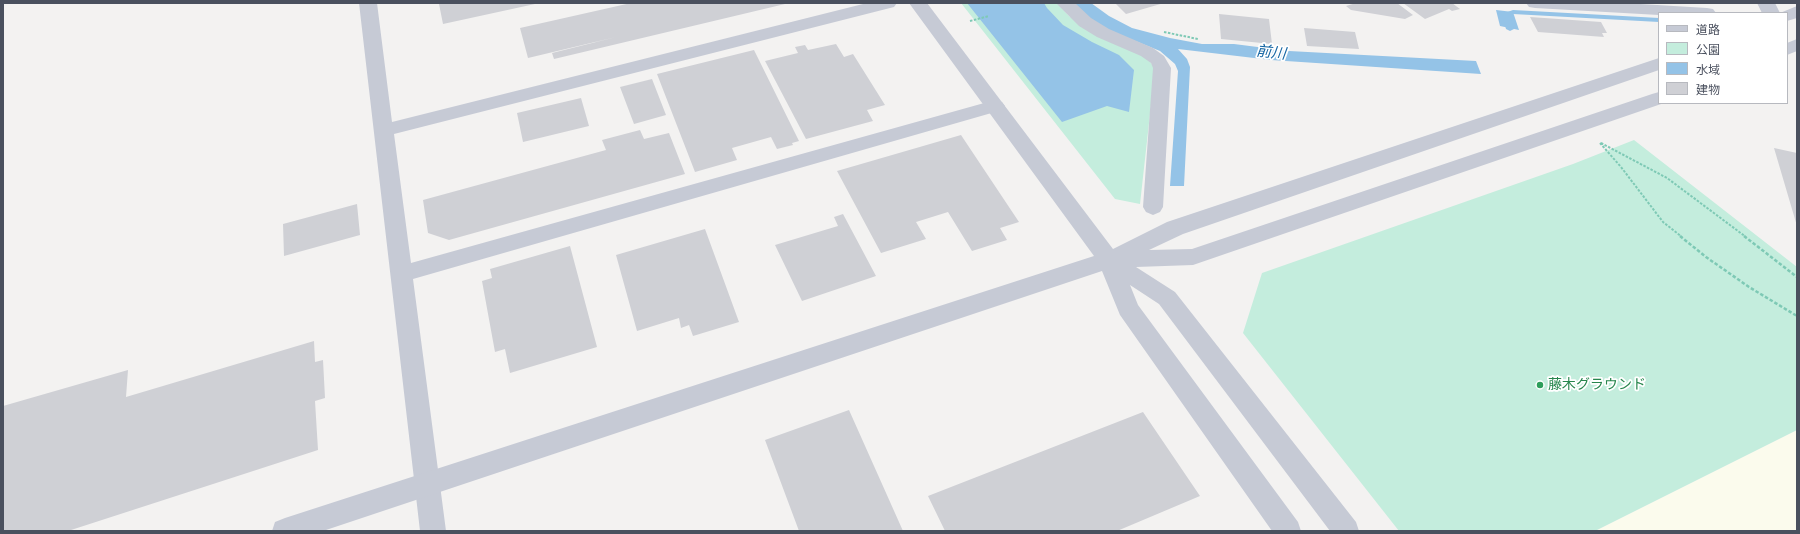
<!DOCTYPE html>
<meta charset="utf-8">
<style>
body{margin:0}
#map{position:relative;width:1800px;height:534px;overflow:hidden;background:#f3f2f1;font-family:Helvetica,"Noto Sans JP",sans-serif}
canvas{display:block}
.frame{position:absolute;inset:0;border:4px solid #4a505e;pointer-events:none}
.legend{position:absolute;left:1658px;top:12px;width:130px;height:92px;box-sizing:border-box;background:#fff;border:1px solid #b7b9bf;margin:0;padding:5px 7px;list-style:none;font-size:12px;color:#4a505e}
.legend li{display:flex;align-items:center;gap:8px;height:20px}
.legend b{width:20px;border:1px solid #b7b9bf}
</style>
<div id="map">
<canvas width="1800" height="534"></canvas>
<div class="frame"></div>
<ul class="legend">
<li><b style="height:5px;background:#c6cad5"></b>道路</li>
<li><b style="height:11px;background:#c4eddd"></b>公園</li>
<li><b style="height:11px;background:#94c3e7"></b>水域</li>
<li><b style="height:11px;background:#cfd0d5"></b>建物</li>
</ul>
</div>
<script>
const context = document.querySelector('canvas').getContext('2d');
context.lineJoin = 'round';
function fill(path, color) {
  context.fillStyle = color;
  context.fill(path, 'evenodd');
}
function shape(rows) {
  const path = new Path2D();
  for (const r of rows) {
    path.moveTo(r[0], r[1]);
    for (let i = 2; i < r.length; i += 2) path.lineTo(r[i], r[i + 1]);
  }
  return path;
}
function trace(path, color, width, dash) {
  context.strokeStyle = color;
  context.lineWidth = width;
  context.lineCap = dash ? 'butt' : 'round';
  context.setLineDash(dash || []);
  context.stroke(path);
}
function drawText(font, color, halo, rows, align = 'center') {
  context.font = font + ' Helvetica,"Noto Sans JP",sans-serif';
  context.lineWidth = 3.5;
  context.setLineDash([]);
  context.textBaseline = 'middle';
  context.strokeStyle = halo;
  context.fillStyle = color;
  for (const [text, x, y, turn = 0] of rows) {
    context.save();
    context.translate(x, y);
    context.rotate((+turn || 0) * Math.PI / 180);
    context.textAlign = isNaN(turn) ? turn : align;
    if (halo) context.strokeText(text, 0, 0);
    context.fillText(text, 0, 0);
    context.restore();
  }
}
const commercial = shape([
 [1797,430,1797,531,1595,531]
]);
const green = shape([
 [961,3,1057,3,1069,16,1089,31,1139,53,1149,60,1155,69,1140,204,1115,199],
 [1634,140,1797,267,1797,430,1595,531,1399,531,1243,333,1262,273,1573,164]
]);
const water = shape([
 [967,3,1044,3,1047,8,1063,25,1092,42,1119,55,1134,70,1129,112,1107,106,1062,122],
 [1073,3,1091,3,1109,16,1132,28,1170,38,1202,44,1234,44,1289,51,1476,61,1481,74,1271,60,1178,49,1187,59,1190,67,1184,186,1170,186,1178,71,1175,64,1160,51,1108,30,1086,17],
 [1496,10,1513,12,1519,30,1500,26]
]);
const stream = shape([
 [1513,10,1659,18,1659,22,1513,14,1510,15,1514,29,1510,31,1506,29,1502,14,1513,10]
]);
const building = shape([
 [442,3,535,3,535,4,443,24,439,4],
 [631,3,785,3,785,4,554,59,552,53,616,37,528,58,520,28],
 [1115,3,1164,3,1126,14],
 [1356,3,1397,3,1413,15,1405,19,1351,10,1346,6],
 [1403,3,1452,3,1460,9,1452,11,1449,9,1425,19],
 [1219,14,1269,19,1272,44,1221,39],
 [1530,17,1601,22,1607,33,1602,33,1604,37,1538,32],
 [1304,28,1355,32,1359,49,1307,46],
 [836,44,844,57,853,54,885,105,867,110,873,121,806,139,765,61,798,53,795,47,805,45,808,50],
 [754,50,799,141,792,143,793,145,777,149,771,137,732,148,737,160,695,172,657,74],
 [652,79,666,115,634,124,620,87],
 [581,98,589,126,523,142,517,113],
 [640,130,644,139,669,133,685,174,449,240,428,233,423,200,606,150,602,140],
 [961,135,1019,222,1000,228,1007,240,972,251,948,212,916,222,926,239,881,253,837,171],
 [1774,148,1797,153,1797,226],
 [357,204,360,235,284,256,283,224],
 [843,214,876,276,802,301,775,245,838,226,834,217],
 [705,229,739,322,693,336,689,325,681,328,679,318,637,331,616,255],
 [570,246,597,347,510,373,505,349,495,352,482,281,492,278,490,269],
 [314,341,315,362,323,360,325,398,315,401,318,450,68,531,3,531,3,406,128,370,126,397],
 [849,410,903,531,799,531,765,440],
 [1143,412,1200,496,1117,531,945,531,928,496]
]);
const pathFar1 = shape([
 [970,21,989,16],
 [1164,32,1198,39],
 [1600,143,1621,167,1663,222,1682,237],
 [1601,143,1667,178,1746,237]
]);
const path = shape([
 [1680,236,1706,257,1749,287,1797,316],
 [1744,236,1797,277]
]);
const minor = shape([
 [359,3,377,3,392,122,867,3,897,3,894,7,394,134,411,263,995,100,1002,102,1005,106,1002,110,413,279,446,531,420,531,359,3],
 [1056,3,1075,3,1091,18,1109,29,1153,48,1164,56,1171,68,1163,207,1160,212,1153,215,1146,212,1143,207,1153,68,1151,63,1141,56,1097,37,1079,26,1056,3],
 [1526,3,1624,3,1707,8,1713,9,1716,13,1659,13,1659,15,1535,8,1529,7,1526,3],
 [1757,3,1775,3,1780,13,1762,13,1757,3]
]);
const tertiary = shape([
 [909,3,927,3,1113,249,1167,222,1659,58,1659,70,1183,234,1149,250,1192,249,1652,94,1659,92,1659,103,1664,103,1193,265,1136,267,1175,292,1356,522,1359,531,1330,531,1159,304,1130,285,1138,305,1298,522,1301,531,1272,531,1120,315,1102,271,323,531,272,531,275,522,285,518,1094,256,909,3],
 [1797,6,1797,18,1787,21,1787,13,1780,13,1797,6],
 [1797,39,1797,51,1787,55,1787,43,1797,39]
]);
const markers = [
 [1540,385,4,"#2e9e5b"]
];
const leisureNames = [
 ["藤木グラウンド",1548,385]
];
const waterNames = [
 ["前川",1271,53,6]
];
fill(commercial, '#fbfbed');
fill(green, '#c4eddd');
fill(water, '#94c3e7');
fill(stream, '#94c3e7');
fill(building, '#cfd0d5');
trace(pathFar1, '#7ec9b5', 2, [2.5, 1.5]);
trace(path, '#7ec9b5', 2.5, [3.5, 2]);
fill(minor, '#c6cad5');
fill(tertiary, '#c6cad5');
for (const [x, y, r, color] of markers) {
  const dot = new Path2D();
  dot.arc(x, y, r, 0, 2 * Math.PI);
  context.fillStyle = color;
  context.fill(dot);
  trace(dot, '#fff', 1.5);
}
drawText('14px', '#27864d', '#fff', leisureNames, 'left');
drawText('italic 15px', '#1767a4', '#fff', waterNames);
</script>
